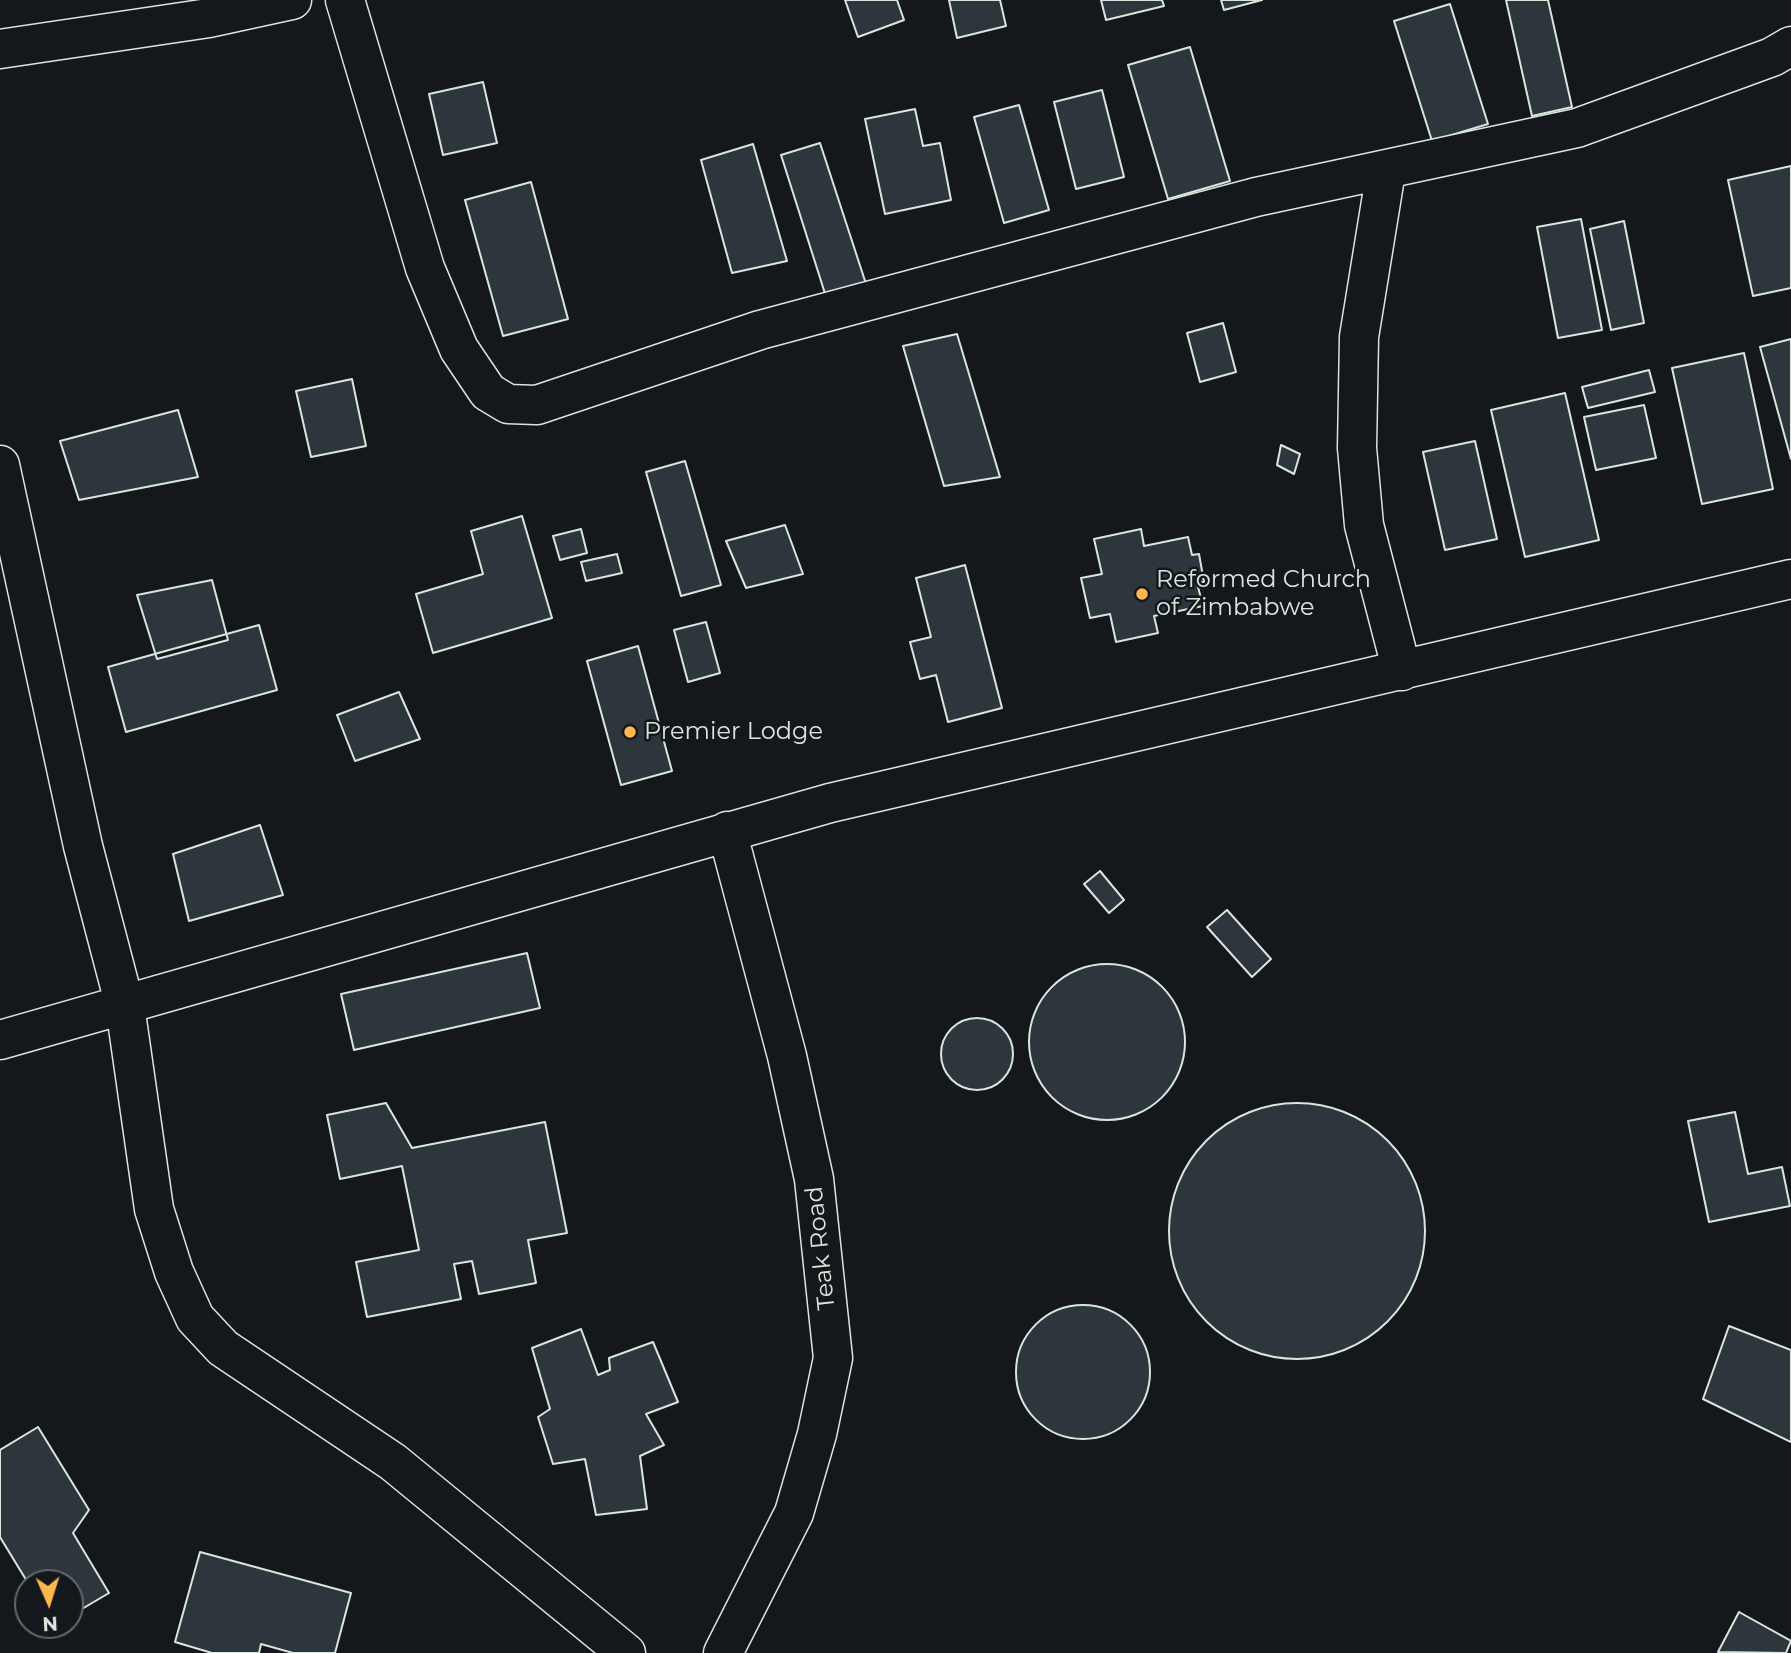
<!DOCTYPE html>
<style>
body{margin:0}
#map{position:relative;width:1791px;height:1653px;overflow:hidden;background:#14181c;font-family:Montserrat,sans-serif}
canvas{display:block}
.north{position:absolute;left:14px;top:1569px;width:70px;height:70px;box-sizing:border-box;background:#14181c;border:2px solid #626a69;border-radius:50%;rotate:177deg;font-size:19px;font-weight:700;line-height:28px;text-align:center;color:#d8e6dc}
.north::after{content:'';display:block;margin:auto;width:24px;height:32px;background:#ffb74d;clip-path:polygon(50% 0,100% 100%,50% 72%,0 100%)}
</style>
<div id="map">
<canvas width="1791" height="1653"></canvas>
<div class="north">N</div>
</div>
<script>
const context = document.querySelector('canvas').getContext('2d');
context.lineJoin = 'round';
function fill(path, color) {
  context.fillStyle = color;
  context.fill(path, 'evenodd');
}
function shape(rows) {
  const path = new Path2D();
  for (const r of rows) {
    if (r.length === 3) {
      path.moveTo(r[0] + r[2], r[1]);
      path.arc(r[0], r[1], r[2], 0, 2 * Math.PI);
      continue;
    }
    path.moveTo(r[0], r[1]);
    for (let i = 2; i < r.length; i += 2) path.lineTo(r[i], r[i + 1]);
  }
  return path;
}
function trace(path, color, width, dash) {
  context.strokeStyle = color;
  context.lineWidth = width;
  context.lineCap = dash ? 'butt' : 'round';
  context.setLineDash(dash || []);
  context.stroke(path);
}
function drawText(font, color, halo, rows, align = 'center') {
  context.font = font + ' Montserrat,sans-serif';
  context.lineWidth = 5;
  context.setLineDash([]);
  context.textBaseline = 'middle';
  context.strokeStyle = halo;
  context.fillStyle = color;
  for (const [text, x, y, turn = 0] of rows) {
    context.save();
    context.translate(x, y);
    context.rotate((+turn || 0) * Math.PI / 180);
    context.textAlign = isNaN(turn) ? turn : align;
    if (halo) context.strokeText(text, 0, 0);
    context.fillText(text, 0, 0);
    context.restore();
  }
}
const building = shape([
 [845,0,897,0,904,20,858,37,845,0],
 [949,0,1000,0,1006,26,957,38,949,0],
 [1101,0,1162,0,1164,6,1106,20,1101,0],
 [1221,0,1262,0,1224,10,1221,0],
 [1506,0,1548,0,1572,107,1532,116,1506,0],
 [1450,4,1488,124,1432,141,1394,21,1450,4],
 [1190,47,1230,181,1168,199,1128,65,1190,47],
 [483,82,497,143,443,155,429,94,483,82],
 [1102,90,1124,177,1076,189,1054,102,1102,90],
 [1019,105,1049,210,1004,223,974,117,1019,105],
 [915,109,923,146,940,143,951,200,885,214,865,119,915,109],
 [820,143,868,290,828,303,781,155,820,143],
 [753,144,787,261,732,273,701,160,753,144],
 [1791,166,1791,288,1753,296,1728,180,1791,166],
 [531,182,568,319,503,336,465,200,531,182],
 [1581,219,1602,330,1558,338,1537,227,1581,219],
 [1624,221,1644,323,1611,330,1590,229,1624,221],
 [1223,323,1236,372,1200,382,1187,333,1223,323],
 [957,334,1000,477,944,486,903,346,957,334],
 [1791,339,1791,459,1760,347,1791,339],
 [1744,353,1773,489,1702,504,1672,368,1744,353],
 [1649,370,1655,392,1588,408,1582,387,1649,370],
 [352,379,366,446,311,457,296,391,352,379],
 [1565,393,1599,540,1525,557,1491,410,1565,393],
 [1644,405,1656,458,1596,470,1584,417,1644,405],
 [178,410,198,477,79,500,60,441,178,410],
 [1475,441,1497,539,1445,550,1423,452,1475,441],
 [1281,445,1300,454,1294,474,1277,465,1281,445],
 [685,461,721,585,681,596,646,472,685,461],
 [522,516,552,618,433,653,416,594,483,574,471,531,522,516],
 [785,525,803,574,746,588,726,541,785,525],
 [581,529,587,553,560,560,553,536,581,529],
 [1141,529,1144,546,1188,537,1192,555,1199,554,1204,582,1197,583,1203,606,1154,616,1158,633,1116,642,1110,614,1090,618,1081,578,1102,574,1094,539,1141,529],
 [617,554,622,573,586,581,581,562,617,554],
 [965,565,1002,708,948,722,936,675,920,679,910,642,931,637,916,578,965,565],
 [212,580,228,640,157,659,137,595,212,580],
 [706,622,720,673,688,682,674,630,706,622],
 [259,625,277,690,126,732,108,667,259,625],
 [638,646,672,771,621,785,587,661,638,646],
 [399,692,420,739,355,761,337,715,399,692],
 [260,825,283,895,189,921,173,854,260,825],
 [1100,871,1124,900,1109,913,1084,884,1100,871],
 [1227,910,1271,959,1252,977,1207,927,1227,910],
 [527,953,540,1008,354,1050,341,994,527,953],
 [1107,1042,78],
 [977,1054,36],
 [386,1103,412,1148,545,1122,567,1233,528,1240,536,1283,479,1294,472,1261,454,1264,461,1299,367,1317,356,1262,419,1250,402,1166,340,1179,327,1115,386,1103],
 [1297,1231,128],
 [1735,1112,1748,1174,1782,1167,1790,1206,1709,1222,1688,1121,1735,1112],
 [1083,1372,67],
 [1729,1326,1791,1350,1791,1442,1703,1399,1729,1326],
 [581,1329,598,1375,610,1370,609,1358,653,1342,678,1402,646,1414,664,1445,640,1456,647,1509,596,1515,585,1459,553,1464,538,1417,550,1409,532,1348,581,1329],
 [38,1427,89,1510,73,1533,109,1593,70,1616,70,1583,28,1583,0,1537,0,1450,38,1427],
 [200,1552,351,1593,335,1653,293,1653,261,1644,259,1653,212,1653,175,1642,200,1552],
 [1739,1612,1791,1641,1786,1653,1718,1652,1739,1612]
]);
const minor = shape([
 [345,0,425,268,459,349,488,392,508,404,537,405,760,330,1256,197,1577,128,1772,57,1791,46],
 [0,49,209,18,292,0],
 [1386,171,1359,337,1357,448,1364,525,1402,671],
 [0,465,83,846,125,1006,154,1209,174,1272,195,1318,223,1348,393,1462,626,1653],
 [0,1040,830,803,1791,579],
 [723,1653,794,1513,817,1434,833,1358,814,1179,787,1056,727,831]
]);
const markers = [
 [1142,594,7,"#ffb74d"],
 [630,732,7,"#ffb74d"]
];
const poiNames = [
 ["Reformed Church",1156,580],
 ["of Zimbabwe",1156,608],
 ["Premier Lodge",644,732]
];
const streetNames = [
 ["Teak Road",821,1248,-96]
];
fill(building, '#2c363c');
trace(building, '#d8e6dc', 2);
trace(minor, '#d8e6dc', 41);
trace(minor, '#14181c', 38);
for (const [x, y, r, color] of markers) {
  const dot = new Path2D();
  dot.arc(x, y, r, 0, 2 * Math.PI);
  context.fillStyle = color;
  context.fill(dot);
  trace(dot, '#14181c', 2.5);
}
drawText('24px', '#d8e6dc', '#14181c', poiNames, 'left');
drawText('24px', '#d8e6dc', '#14181c', streetNames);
</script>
